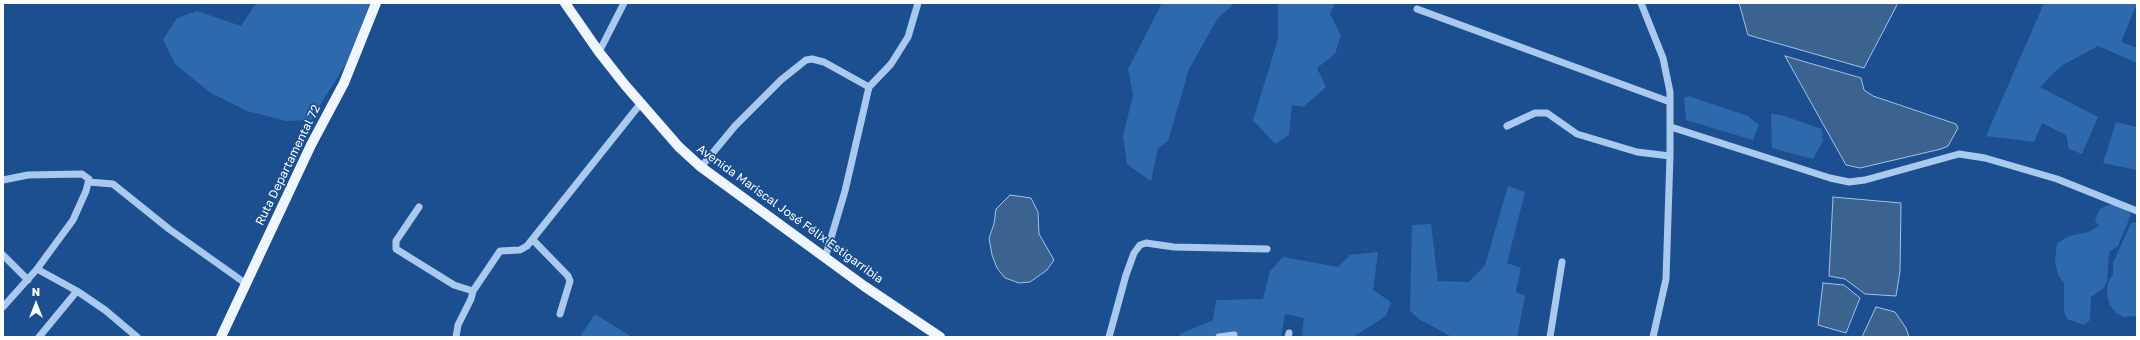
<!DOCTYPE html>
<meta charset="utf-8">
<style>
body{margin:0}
#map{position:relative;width:2140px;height:340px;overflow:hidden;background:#1b4f8f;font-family:"Golos Text",sans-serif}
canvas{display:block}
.frame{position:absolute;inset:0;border:4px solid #fff;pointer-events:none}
.north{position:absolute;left:16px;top:284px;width:40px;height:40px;-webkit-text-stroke:3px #1b4f8f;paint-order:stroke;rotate:0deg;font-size:11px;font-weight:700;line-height:16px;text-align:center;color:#fff}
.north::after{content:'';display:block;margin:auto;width:14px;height:18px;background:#fff;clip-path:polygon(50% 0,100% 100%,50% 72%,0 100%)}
</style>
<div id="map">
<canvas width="2140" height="340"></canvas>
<div class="frame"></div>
<div class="north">N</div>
</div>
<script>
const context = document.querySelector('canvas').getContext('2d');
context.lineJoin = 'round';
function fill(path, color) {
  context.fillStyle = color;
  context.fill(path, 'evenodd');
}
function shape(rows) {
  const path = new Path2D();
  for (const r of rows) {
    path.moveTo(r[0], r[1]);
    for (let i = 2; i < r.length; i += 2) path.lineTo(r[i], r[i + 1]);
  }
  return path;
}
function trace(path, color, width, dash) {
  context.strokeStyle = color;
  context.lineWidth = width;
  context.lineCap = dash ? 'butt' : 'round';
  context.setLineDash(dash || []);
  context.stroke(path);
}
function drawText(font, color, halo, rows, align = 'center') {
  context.font = font + ' "Golos Text",sans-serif';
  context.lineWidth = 3.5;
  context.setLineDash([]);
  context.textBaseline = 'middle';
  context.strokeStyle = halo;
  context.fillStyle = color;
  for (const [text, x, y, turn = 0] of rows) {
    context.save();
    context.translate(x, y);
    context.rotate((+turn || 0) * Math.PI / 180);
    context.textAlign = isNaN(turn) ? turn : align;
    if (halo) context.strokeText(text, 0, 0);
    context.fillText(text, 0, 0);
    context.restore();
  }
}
const green = shape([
 [256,3,370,3,347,62,311,120,286,121,247,111,211,93,175,64,163,40,177,18,197,11,241,26],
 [1162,3,1235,3,1218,18,1189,69,1168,141,1158,148,1151,181,1127,164,1123,136,1133,95,1128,69],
 [1278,3,1335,3,1330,14,1341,35,1335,54,1317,68,1326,87,1303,107,1292,105,1289,135,1275,144,1253,120,1278,39],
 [2044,3,2137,3,2121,42,2137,48,2137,63,2098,46,2061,66,2040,87,2098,117,2082,154,2069,149,2066,135,2042,123,2034,142,1986,136],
 [1689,96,1748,116,1759,125,1753,140,1686,120,1684,98],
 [1771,114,1781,115,1822,129,1823,141,1813,159,1772,148],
 [2116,122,2137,127,2137,170,2103,163],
 [1508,186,1525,192,1507,263,1521,268,1516,292,1525,296,1517,337,1452,337,1419,319,1410,311,1412,225,1431,224,1438,281,1469,282,1485,265],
 [2109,205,2118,205,2131,214,2118,246,2109,252,2107,281,2103,289,2091,297,2090,320,2084,325,2067,319,2064,311,2064,283,2058,275,2055,262,2057,243,2069,236,2088,232,2099,226,2095,221,2097,215,2100,209],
 [2137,222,2137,316,2124,317,2116,313,2110,305,2107,296,2108,283,2113,274,2113,263,2131,223],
 [1378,252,1373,290,1391,302,1386,316,1353,337,1302,337,1304,318,1285,314,1281,337,1179,337,1180,334,1213,320,1216,300,1263,299,1270,271,1283,257,1338,267,1350,255],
 [595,314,632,337,580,337]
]);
const water = shape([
 [1739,3,1898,3,1864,68,1748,35,1739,3],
 [1785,56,1861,78,1864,90,1873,96,1956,124,1958,128,1948,146,1941,149,1860,168,1846,165,1785,56],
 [1010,195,1031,198,1038,212,1039,234,1054,260,1047,270,1030,282,1019,283,1005,278,997,268,992,255,989,238,994,224,996,209,1010,195],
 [1833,197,1901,203,1900,271,1896,296,1865,294,1845,279,1829,276,1833,197],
 [1823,283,1844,285,1860,298,1846,333,1818,325,1823,283],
 [1876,307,1895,312,1906,328,1909,337,1862,337,1876,307]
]);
const minor = shape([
 [1641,3,1663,58,1670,92,1670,156,1666,279,1653,337],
 [1417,9,1670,102],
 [599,52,624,3],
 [1507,126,1535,113,1547,113,1577,134,1637,152,1670,156],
 [1671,127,1830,178,1849,182,1865,180,1959,154,1985,158,2057,179,2137,211],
 [701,167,735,126,781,80,806,60,812,59,824,62,869,87],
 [3,180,28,175,82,174,89,179,86,191,73,220,37,269],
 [89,182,113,184,169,229,245,283],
 [419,207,396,241,396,249,454,285,473,291],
 [533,240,568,276,570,281,560,314],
 [3,255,28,280],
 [825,258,845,191,869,87,891,64,908,37,918,3],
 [3,307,37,269,77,291,105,310,137,337],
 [39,337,77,291],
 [456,337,458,325,471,299,473,291,500,251,520,250,527,246,641,103],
 [1109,337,1126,275,1134,253,1140,245,1146,243,1174,247,1267,249],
 [1219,337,1234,335],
 [1288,337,1289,333],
 [1550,337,1562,262]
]);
const major = shape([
 [565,3,599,52,625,85,679,147,701,167,864,286,940,337],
 [221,337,311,145,344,83,376,3]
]);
const streetNames = [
 ["Ruta Departamental 72",288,165,-64],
 ["Avenida Mariscal José Félix Estigarribia",790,214,36]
];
fill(green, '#2e69ad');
fill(water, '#3c6290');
trace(water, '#9cc4f0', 1);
trace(minor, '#a9c9ee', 7);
trace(major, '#f0f6ff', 10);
drawText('12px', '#fff', '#1b4f8f', streetNames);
</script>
